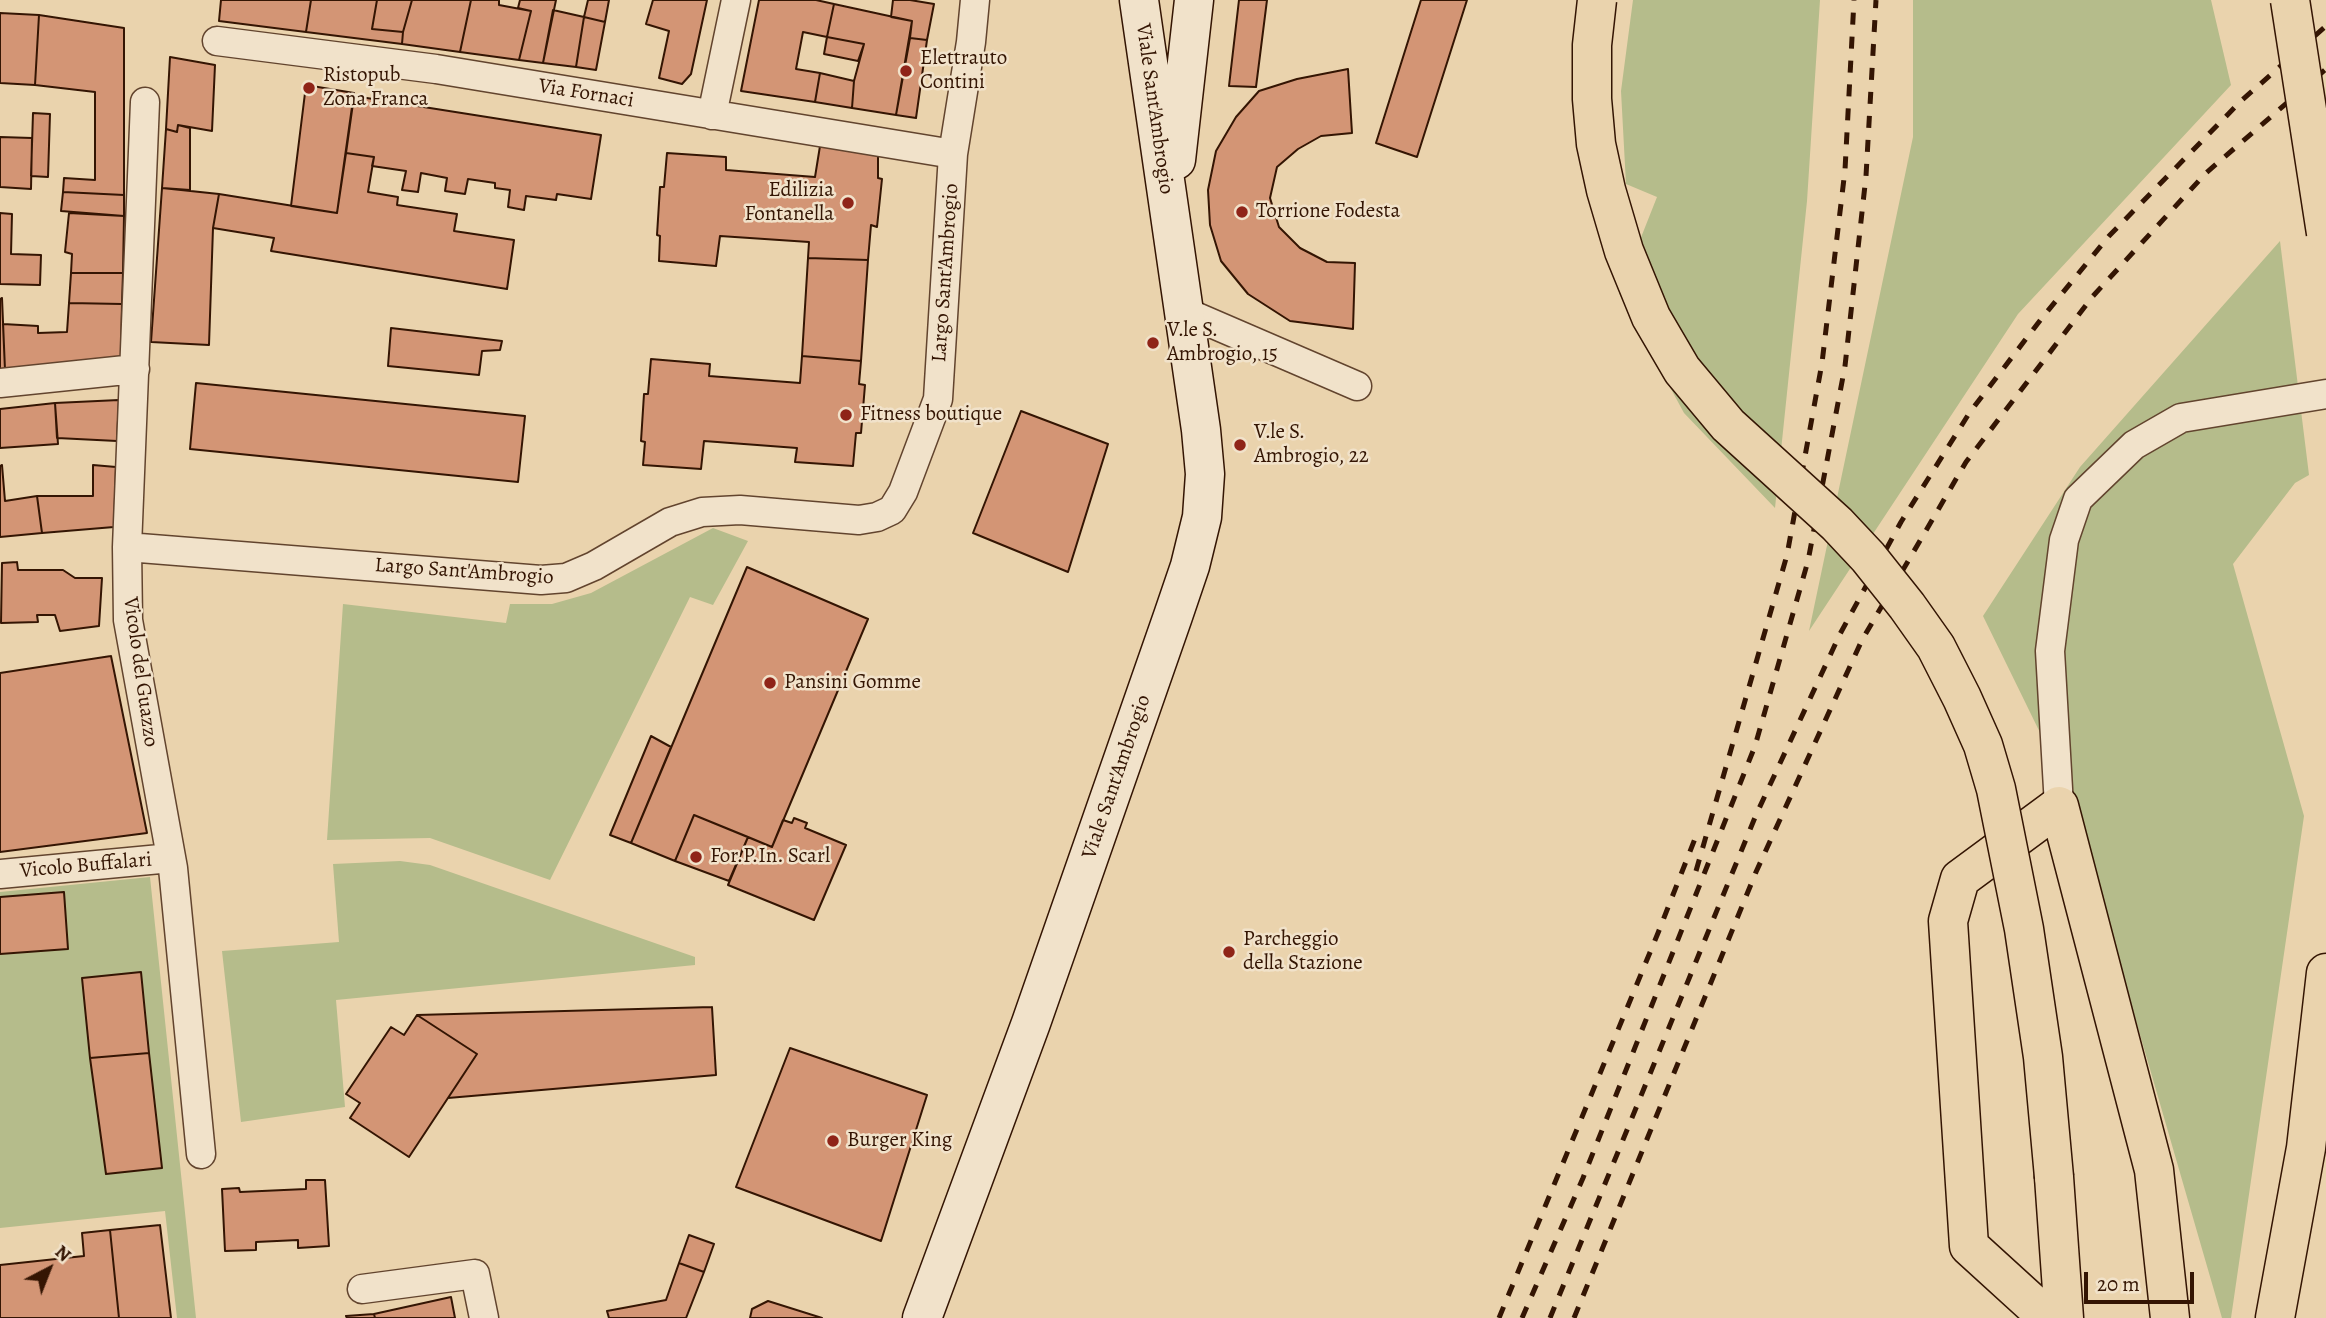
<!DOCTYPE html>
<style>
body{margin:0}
#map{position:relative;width:2326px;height:1318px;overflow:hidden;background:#ead3ad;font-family:Alegreya,serif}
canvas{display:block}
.north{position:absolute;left:14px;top:1234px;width:70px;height:70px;-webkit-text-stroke:5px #f1e2ca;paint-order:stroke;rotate:42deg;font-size:19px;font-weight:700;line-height:28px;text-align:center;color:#341503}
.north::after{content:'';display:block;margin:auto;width:24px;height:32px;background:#341503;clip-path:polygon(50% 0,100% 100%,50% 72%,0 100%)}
.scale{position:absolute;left:2084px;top:1272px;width:110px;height:32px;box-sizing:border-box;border:4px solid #341503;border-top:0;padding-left:9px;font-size:21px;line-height:24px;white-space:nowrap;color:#341503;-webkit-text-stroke:5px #f1e2ca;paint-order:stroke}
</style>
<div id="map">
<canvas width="2326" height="1318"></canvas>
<div class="north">N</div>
<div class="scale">20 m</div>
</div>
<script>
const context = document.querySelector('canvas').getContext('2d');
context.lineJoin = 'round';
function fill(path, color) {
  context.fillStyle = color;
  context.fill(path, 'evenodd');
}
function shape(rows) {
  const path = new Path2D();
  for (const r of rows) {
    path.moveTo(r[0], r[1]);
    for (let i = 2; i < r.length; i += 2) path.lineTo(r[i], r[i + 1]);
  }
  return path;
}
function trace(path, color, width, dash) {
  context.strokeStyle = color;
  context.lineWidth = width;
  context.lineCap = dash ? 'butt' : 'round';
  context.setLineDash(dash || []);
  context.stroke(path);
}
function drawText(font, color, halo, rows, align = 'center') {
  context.font = font + ' Alegreya,serif';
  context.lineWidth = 5;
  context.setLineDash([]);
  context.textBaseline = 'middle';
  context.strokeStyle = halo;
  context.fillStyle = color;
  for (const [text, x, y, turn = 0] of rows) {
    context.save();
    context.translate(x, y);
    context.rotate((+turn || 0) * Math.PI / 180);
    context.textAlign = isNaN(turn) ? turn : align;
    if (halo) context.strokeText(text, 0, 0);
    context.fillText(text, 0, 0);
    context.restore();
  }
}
const green = shape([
 [1633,0,1820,0,1807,201,1775,508,1684,413,1619,293,1657,197,1626,184,1621,91],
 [1913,0,2211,0,2231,85,2018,314,1809,631,1913,137],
 [2280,241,2309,475,2295,483,2233,564,2304,816,2231,1318,2222,1318,2071,796,1983,616,2080,467],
 [713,528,748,541,713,605,690,597,550,880,430,838,327,840,343,604,506,623,510,604,552,604,591,593],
 [400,861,430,865,695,957,695,965,336,1000,345,1107,241,1122,222,951,339,942,333,864],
 [150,877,196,1318,177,1318,165,1211,0,1228,0,892]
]);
const building = shape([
 [221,0,311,0,306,32,219,21,221,0],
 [311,0,377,0,372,29,403,32,402,44,306,32,311,0],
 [377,0,412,0,403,32,372,29,377,0],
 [412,0,471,0,460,52,402,44,403,32,412,0],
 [471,0,499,0,499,5,531,11,519,60,460,52,471,0],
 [520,0,556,0,543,63,519,60,531,11,518,8,520,0],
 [588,0,609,0,605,22,584,17,588,0],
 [653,0,707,0,691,74,682,84,659,78,669,31,646,24,653,0],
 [759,0,816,0,834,4,827,37,803,32,796,69,820,73,815,102,741,91,759,0],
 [893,0,910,0,934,4,927,40,910,38,912,21,891,17,893,0],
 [1239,0,1267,0,1256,87,1229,86,1239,0],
 [1421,0,1467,0,1417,157,1376,143,1421,0],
 [834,4,912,21,896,115,852,108,854,81,864,44,827,37,834,4],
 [553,10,584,17,576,67,543,63,553,10],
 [0,13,39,15,35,85,0,83,0,13],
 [39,15,124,28,124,195,63,192,64,178,95,180,95,92,35,85,39,15],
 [584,17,605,22,596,70,576,67,584,17],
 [827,37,864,44,858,61,824,54,827,37],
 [910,38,927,40,916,118,896,115,910,38],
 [170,57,215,65,212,131,178,125,177,132,166,129,170,57],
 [1348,69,1352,133,1321,136,1298,149,1277,167,1270,198,1279,227,1300,248,1327,262,1355,263,1353,329,1290,321,1248,294,1221,261,1210,225,1208,190,1216,151,1236,117,1259,91,1297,79,1348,69],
 [820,73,854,81,852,108,815,102,820,73],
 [306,85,354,93,337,213,291,206,306,85],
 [354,96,601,135,591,199,557,194,556,200,526,196,524,210,508,207,510,190,495,188,495,183,468,179,465,194,445,191,447,178,421,173,418,192,402,190,406,171,372,166,374,157,346,153,354,96],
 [33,113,50,114,48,177,31,176,33,113],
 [178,125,190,128,190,190,162,188,166,129,177,132,178,125],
 [0,137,32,138,31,189,0,187,0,137],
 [820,146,878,154,878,178,882,179,877,227,871,225,868,260,808,258,809,242,720,236,716,266,659,261,660,236,657,235,660,187,664,187,667,153,726,157,726,170,815,177,820,146],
 [346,153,374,157,368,192,398,197,397,205,457,214,454,231,514,240,507,289,271,251,274,238,213,228,219,194,337,213,346,153],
 [162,188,219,194,213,228,209,345,151,342,162,188],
 [63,192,124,195,124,216,61,211,63,192],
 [0,213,12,214,11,254,41,255,40,285,0,284,0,213],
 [69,213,124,216,123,273,71,273,72,254,65,252,69,213],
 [808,258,868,260,861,361,802,356,808,258],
 [71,273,123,273,122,304,69,303,71,273],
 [2,298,5,370,0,371,0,299,2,298],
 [69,303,122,304,121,360,5,370,3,324,38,326,38,333,67,332,69,303],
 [391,328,502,341,500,350,482,351,479,375,388,366,391,328],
 [802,356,861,361,859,384,865,385,861,433,856,433,853,466,795,462,797,448,704,441,701,469,643,465,645,442,641,441,644,394,648,394,651,359,710,364,709,376,800,383,802,356],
 [196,383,525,416,518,482,190,449,196,383],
 [119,400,117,441,57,438,55,403,119,400],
 [55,403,58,444,0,448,0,409,55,403],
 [1021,411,1108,444,1068,572,973,533,1021,411],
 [2,465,5,501,37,496,42,533,0,537,0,466,2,465],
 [93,465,116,467,114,527,42,533,37,496,93,496,93,465],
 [17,562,18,570,63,570,75,578,102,578,99,626,60,631,55,615,37,615,38,622,1,623,2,563,17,562],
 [747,567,868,619,772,847,694,815,675,861,631,843,747,567],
 [111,656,147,833,0,852,0,673,111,656],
 [651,736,671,747,631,843,610,835,651,736],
 [694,815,748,837,729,881,675,861,694,815],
 [794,818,807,823,805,828,846,845,814,920,728,885,748,837,772,847,783,820,792,823,794,818],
 [64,892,68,949,0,954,0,897,64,892],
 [141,972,149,1053,90,1058,82,978,141,972],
 [712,1007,716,1075,448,1098,477,1054,417,1015,712,1007],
 [417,1015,477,1054,409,1157,350,1118,360,1103,346,1094,391,1027,404,1035,417,1015],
 [790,1048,927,1095,881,1241,736,1187,790,1048],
 [149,1053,162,1168,106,1174,90,1058,149,1053],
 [306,1180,325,1180,329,1246,298,1248,298,1240,256,1242,256,1250,225,1251,222,1189,239,1188,240,1192,306,1189,306,1180],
 [160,1225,171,1318,119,1318,110,1230,160,1225],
 [110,1230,119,1318,0,1318,0,1265,84,1256,82,1233,110,1230],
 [689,1235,714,1244,704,1272,679,1263,689,1235],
 [679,1263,704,1272,686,1318,609,1318,607,1311,666,1300,679,1263],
 [451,1297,455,1318,375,1318,374,1314,451,1297],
 [768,1301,822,1318,750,1318,752,1309,768,1301],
 [374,1314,375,1318,347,1318,346,1316,374,1314]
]);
const minor = shape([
 [217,41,436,69,953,154],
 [145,102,127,547,128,620,173,868,201,1154],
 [712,115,736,0],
 [1183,311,1357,386],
 [0,383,135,369],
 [127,547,541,580,566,578,594,566,670,522,702,512,740,510,859,520,877,517,892,510,903,492,938,399,953,154,971,42,975,0],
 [2059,806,2050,651,2064,540,2078,499,2134,445,2181,418,2326,394],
 [0,874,171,858],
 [362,1289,475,1274,484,1318]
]);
const secondary = shape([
 [1176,160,1194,0],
 [922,1318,1031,1023,1173,616,1190,566,1202,517,1205,474,1201,430,1139,0]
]);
const primary = shape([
 [2054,1177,2064,1318],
 [2048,1318,1969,1246,1948,921,1960,879,2059,806,2154,1170,2170,1318]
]);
const motorway = shape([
 [2275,1318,2306,1148,2326,973]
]);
const rail = shape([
 [1696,871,1787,555,1822,363,1845,170,1854,0],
 [1499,1318,1658,933,1698,831],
 [1522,1318,1583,1178,1755,746,1808,561,1845,366,1866,176,1876,0],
 [1550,1318,1756,815,1840,634,1901,522,1970,412,2042,318,2109,236,2241,101,2326,26],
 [1574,1318,1756,872,1862,640,1966,462,2093,296,2206,173,2326,69]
]);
const primaryBridge = shape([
 [1597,0,1592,45,1592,99,1596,144,1606,190,1624,251,1651,317,1682,370,1728,425,1837,524,1868,557,1907,606,1936,647,1962,698,1983,745,1996,789,2024,929,2043,1057,2054,1177]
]);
const motorwayBridge = shape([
 [2290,0,2326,233]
]);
const markers = [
 [906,71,7,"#8f2418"],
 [309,88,7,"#8f2418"],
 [848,203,7,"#8f2418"],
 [1242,212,7,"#8f2418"],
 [1153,343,7,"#8f2418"],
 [846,415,7,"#8f2418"],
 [1240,445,7,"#8f2418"],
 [770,683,7,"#8f2418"],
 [696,857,7,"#8f2418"],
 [1229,952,7,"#8f2418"],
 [833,1141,7,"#8f2418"]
];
const poiNames = [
 ["Elettrauto",920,59],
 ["Contini",920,83],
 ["Ristopub",323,76],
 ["Zona Franca",323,100],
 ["Edilizia",834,191,"right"],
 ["Fontanella",834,215,"right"],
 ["Torrione Fodesta",1256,212],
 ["V.le S.",1167,331],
 ["Ambrogio, 15",1167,355],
 ["Fitness boutique",860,415],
 ["V.le S.",1254,433],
 ["Ambrogio, 22",1254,457],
 ["Pansini Gomme",784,683],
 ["For.P.In. Scarl",710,857],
 ["Parcheggio",1243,940],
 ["della Stazione",1243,964],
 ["Burger King",847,1141]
];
const streetNames = [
 ["Via Fornaci",586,94,9],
 ["Viale Sant'Ambrogio",1154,109,82],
 ["Largo Sant'Ambrogio",946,273,-86],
 ["Largo Sant'Ambrogio",464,572,4],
 ["Vicolo del Guazzo",140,672,82],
 ["Viale Sant'Ambrogio",1117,777,-71],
 ["Vicolo Buffalari",86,866,-5]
];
fill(green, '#b5bc8b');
fill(building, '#d39575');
trace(building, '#341503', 2);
trace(minor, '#62442e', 31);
trace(secondary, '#341503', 41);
trace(primary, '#341503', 41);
trace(motorway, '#341503', 41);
trace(minor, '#f1e2ca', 28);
trace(secondary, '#f1e2ca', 38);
trace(primary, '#ead3ad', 38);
trace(motorway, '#ead3ad', 38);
trace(rail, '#341503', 5, [12, 12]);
trace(primaryBridge, '#341503', 41, []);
trace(motorwayBridge, '#341503', 41, []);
trace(primaryBridge, '#ead3ad', 38);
trace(motorwayBridge, '#ead3ad', 38);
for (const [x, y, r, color] of markers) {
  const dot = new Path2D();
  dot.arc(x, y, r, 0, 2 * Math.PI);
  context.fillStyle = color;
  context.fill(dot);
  trace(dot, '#f1e2ca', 2.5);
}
drawText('21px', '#341503', '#f1e2ca', poiNames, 'left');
drawText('21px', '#341503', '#f1e2ca', streetNames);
</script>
